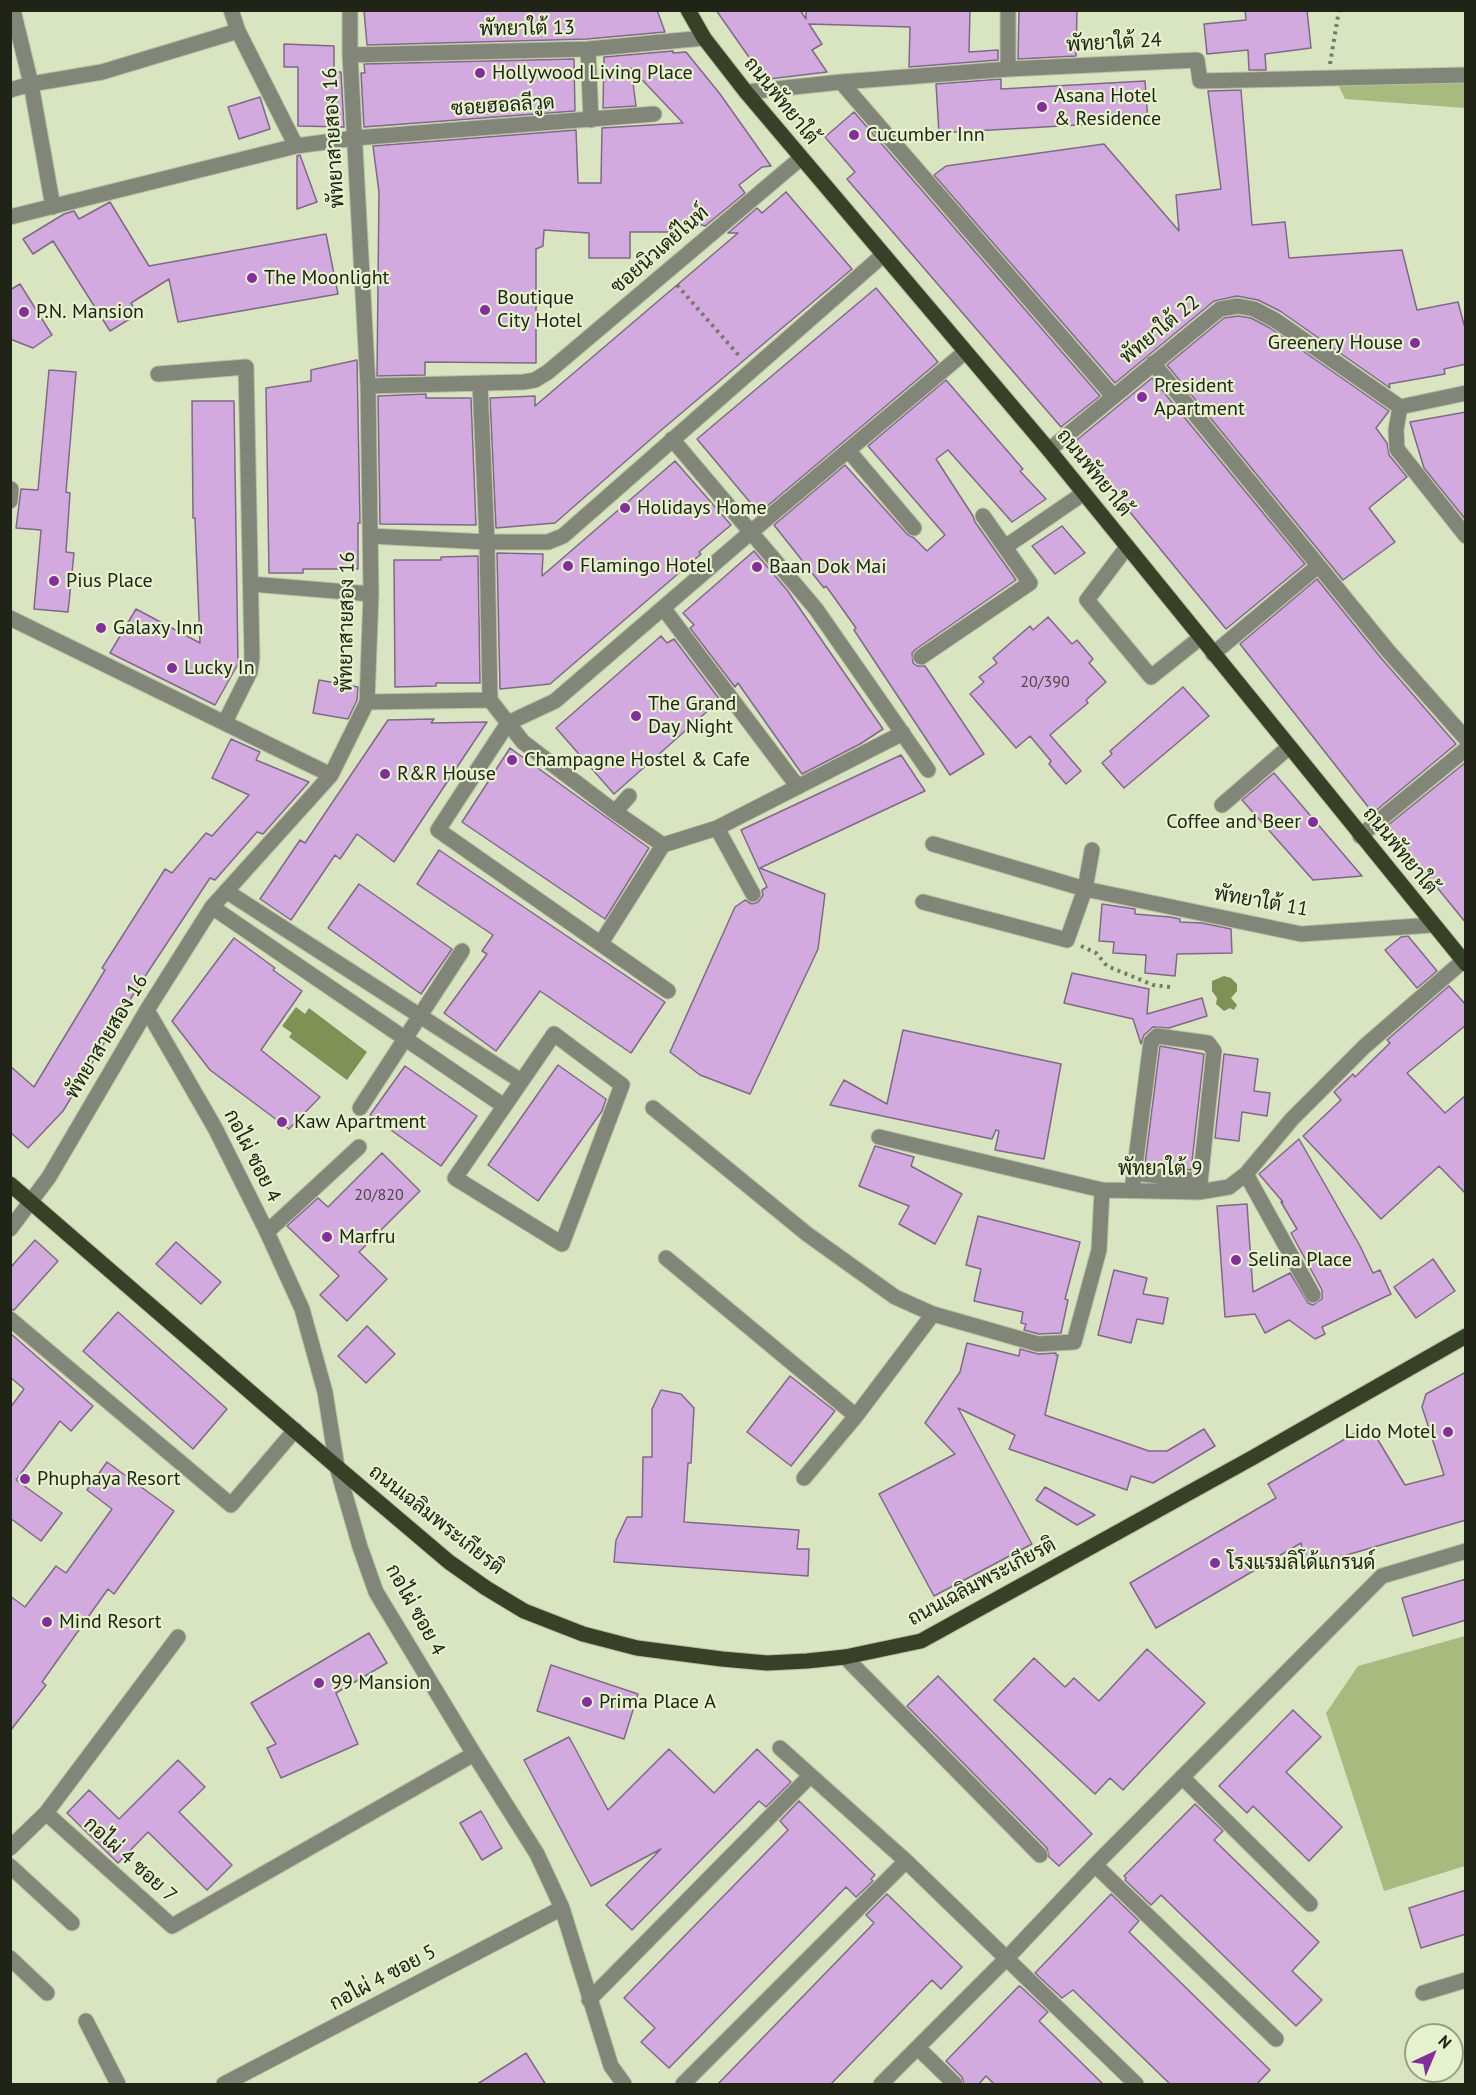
<!DOCTYPE html>
<meta charset="utf-8">
<style>
body{margin:0}
#map{position:relative;width:1476px;height:2095px;overflow:hidden;background:#d9e4c1;font-family:"PT Sans",sans-serif}
canvas{display:block}
.frame{position:absolute;inset:0;border:12px solid #202417;pointer-events:none}
.north{position:absolute;left:1404px;top:2023px;width:60px;height:60px;box-sizing:border-box;background:#e6f1ce;border:2px solid #979f85;border-radius:50%;rotate:44deg;font-size:16px;font-weight:700;line-height:24px;text-align:center;color:#202417}
.north::after{content:'';display:block;margin:auto;width:21px;height:27px;background:#832e9c;clip-path:polygon(50% 0,100% 100%,50% 72%,0 100%)}
</style>
<div id="map">
<canvas width="1476" height="2095"></canvas>
<div class="frame"></div>
<div class="north">N</div>
</div>
<script>
const context = document.querySelector('canvas').getContext('2d');
context.lineJoin = 'round';
function fill(path, color) {
  context.fillStyle = color;
  context.fill(path, 'evenodd');
}
function shape(rows) {
  const path = new Path2D();
  for (const r of rows) {
    path.moveTo(r[0], r[1]);
    for (let i = 2; i < r.length; i += 2) path.lineTo(r[i], r[i + 1]);
  }
  return path;
}
function trace(path, color, width, dash) {
  context.strokeStyle = color;
  context.lineWidth = width;
  context.lineCap = dash ? 'butt' : 'round';
  context.setLineDash(dash || []);
  context.stroke(path);
}
function drawText(font, color, halo, rows, align = 'center') {
  context.font = font + ' "PT Sans",Sarabun,sans-serif';
  context.lineWidth = 4.5;
  context.setLineDash([]);
  context.textBaseline = 'middle';
  context.strokeStyle = halo;
  context.fillStyle = color;
  for (const [text, x, y, turn = 0] of rows) {
    context.save();
    context.translate(x, y);
    context.rotate((+turn || 0) * Math.PI / 180);
    context.textAlign = isNaN(turn) ? turn : align;
    if (halo) context.strokeText(text, 0, 0);
    context.fillText(text, 0, 0);
    context.restore();
  }
}
const green = shape([
 [1465,81,1465,108,1345,99,1337,82],
 [1465,1636,1465,1866,1384,1891,1326,1713,1358,1666]
]);
const water = shape([
 [1224,976,1231,978,1237,984,1237,991,1231,998,1237,1005,1234,1010,1230,1008,1224,1011,1216,1004,1217,998,1212,991,1212,981],
 [296,1007,305,1014,309,1008,367,1052,347,1080,289,1037,292,1033,282,1026]
]);
const building = shape([
 [364,10,657,10,665,32,587,39,367,45,364,10],
 [716,10,800,10,806,19,806,10,970,10,969,52,998,50,998,60,909,67,910,27,809,24,822,44,812,50,827,72,769,79,751,60,716,10],
 [1019,10,1077,10,1076,56,1018,59,1019,10],
 [1245,10,1307,10,1311,48,1265,54,1266,70,1249,70,1248,50,1207,54,1204,24,1246,20,1245,10],
 [284,44,334,46,334,72,341,72,344,127,298,126,298,67,284,67,284,44],
 [673,51,673,53,686,52,720,94,771,166,762,167,739,185,745,193,705,226,686,220,688,232,630,232,630,258,589,258,589,233,544,230,543,246,536,249,536,363,425,362,425,375,377,376,379,192,373,146,576,130,578,183,601,183,602,128,683,123,631,68,636,106,603,108,604,57,673,51],
 [574,59,575,111,364,127,361,73,365,73,364,64,574,59],
 [1001,79,1001,89,1145,81,1148,121,939,133,936,84,1001,79],
 [1241,90,1252,225,1285,222,1289,258,1402,250,1417,310,1458,302,1466,332,1466,364,1444,369,1445,374,1389,384,1390,388,1280,311,1258,300,1237,296,1214,301,1115,383,934,175,946,166,1104,144,1179,231,1176,195,1221,189,1208,91,1241,90],
 [260,97,270,129,239,139,228,107,260,97],
 [854,112,1100,396,1061,427,847,179,855,172,825,137,854,112],
 [300,155,317,202,297,209,297,156,300,155],
 [786,192,852,269,659,432,555,523,496,528,490,398,535,396,535,406,738,233,728,233,757,208,762,213,786,192],
 [110,202,149,266,326,234,338,294,178,322,169,279,131,303,138,314,110,331,53,241,33,254,23,239,64,214,74,211,79,219,110,202],
 [20,284,52,335,33,348,10,339,10,290,20,284],
 [876,288,938,362,759,513,697,439,876,288],
 [1238,316,1251,318,1270,328,1389,411,1376,428,1387,443,1389,455,1407,477,1369,508,1395,542,1343,580,1167,365,1224,318,1238,316],
 [357,360,360,523,358,523,358,569,303,569,303,573,269,573,266,388,311,381,311,370,357,360],
 [49,370,76,372,66,492,70,493,66,552,74,553,68,612,34,609,41,530,16,528,21,489,38,490,49,370],
 [1152,378,1305,564,1226,629,1106,483,1072,444,1152,378],
 [946,380,1023,469,1020,471,1046,499,1012,522,948,450,936,459,973,516,975,522,1016,580,916,649,912,653,913,663,917,666,925,666,984,754,950,775,854,630,856,628,826,586,824,588,774,525,845,465,907,534,914,538,927,551,945,535,868,446,946,380],
 [426,394,426,398,471,398,476,525,380,524,378,396,426,394],
 [192,401,234,401,238,664,215,705,110,653,136,609,200,643,195,518,193,518,192,401],
 [1466,412,1466,520,1424,468,1410,422,1466,412],
 [675,461,731,525,699,552,701,554,550,684,500,689,497,553,543,554,542,576,675,461],
 [1062,526,1085,553,1055,574,1032,546,1062,526],
 [754,551,787,590,883,729,860,744,802,774,738,683,735,687,690,628,694,625,683,613,754,551],
 [478,556,480,683,436,683,436,686,395,687,394,560,441,560,441,557,478,556],
 [1317,579,1381,658,1456,744,1373,813,1240,644,1317,579],
 [1048,617,1072,644,1077,640,1093,659,1089,663,1106,682,1086,700,1088,703,1050,735,1081,771,1066,784,1049,764,1051,761,1030,736,1016,748,970,694,984,682,979,677,997,663,993,658,1030,626,1033,630,1048,617],
 [661,636,667,643,674,639,720,700,614,794,556,728,661,636],
 [319,680,358,687,357,700,348,719,313,713,319,680],
 [1183,687,1209,716,1124,788,1102,763,1112,754,1110,751,1183,687],
 [434,719,431,723,487,722,394,862,357,834,340,859,335,855,291,920,260,899,300,840,305,843,388,720,434,719],
 [231,739,260,752,256,760,309,782,263,834,257,832,215,880,210,878,136,990,63,1111,28,1148,10,1132,10,1066,34,1087,105,970,102,968,165,869,172,873,206,833,212,836,249,795,212,778,231,739],
 [510,748,649,848,605,919,462,822,510,748],
 [901,755,925,791,760,868,825,894,818,949,750,1094,700,1075,670,1052,735,907,745,900,752,904,758,902,763,895,762,890,767,887,741,830,901,755],
 [1466,762,1466,923,1387,826,1466,762],
 [1274,773,1362,876,1313,880,1242,800,1274,773],
 [439,850,665,1002,631,1053,540,991,496,1051,444,1013,487,954,482,951,493,935,417,884,439,850],
 [359,884,452,949,421,994,328,928,359,884],
 [1102,904,1135,909,1135,914,1170,917,1180,919,1180,922,1202,923,1231,929,1232,953,1177,954,1175,976,1145,973,1146,955,1113,953,1114,942,1099,941,1102,904],
 [1408,936,1437,971,1417,988,1385,950,1401,937,1408,936],
 [234,938,275,968,273,970,302,991,261,1050,320,1097,289,1129,210,1070,172,1021,234,938],
 [1072,973,1149,989,1147,1014,1202,998,1207,1016,1169,1028,1153,1027,1144,1035,1141,1044,1133,1019,1064,1003,1072,973],
 [1449,986,1466,1005,1466,1025,1407,1073,1445,1113,1466,1095,1466,1194,1439,1166,1381,1219,1303,1136,1341,1100,1334,1092,1353,1074,1355,1077,1390,1043,1387,1040,1449,986],
 [903,1030,1061,1064,1044,1159,995,1150,999,1131,996,1130,992,1139,830,1105,844,1080,887,1104,903,1030],
 [1160,1046,1204,1054,1191,1170,1145,1164,1160,1046],
 [1224,1054,1258,1059,1254,1091,1270,1093,1267,1116,1242,1112,1239,1141,1215,1138,1224,1054],
 [558,1065,606,1099,602,1111,538,1201,488,1165,558,1065],
 [405,1066,477,1116,441,1166,370,1115,405,1066],
 [1299,1139,1360,1246,1373,1273,1380,1270,1391,1294,1322,1327,1325,1334,1315,1339,1289,1320,1265,1333,1255,1314,1225,1317,1217,1206,1247,1204,1253,1292,1290,1273,1308,1303,1313,1305,1322,1299,1322,1290,1291,1233,1297,1229,1281,1202,1283,1202,1259,1174,1299,1139],
 [875,1146,914,1157,911,1166,962,1194,935,1244,899,1224,909,1206,859,1186,875,1146],
 [382,1153,420,1191,359,1252,387,1279,347,1321,320,1295,339,1276,287,1226,318,1198,328,1207,382,1153],
 [978,1216,1080,1242,1065,1299,1068,1300,1061,1333,1039,1334,1024,1330,1026,1324,1021,1323,1023,1312,974,1301,981,1269,966,1265,978,1216],
 [35,1240,58,1261,14,1310,10,1309,10,1268,35,1240],
 [176,1242,221,1282,201,1304,156,1264,176,1242],
 [1433,1259,1455,1291,1416,1318,1394,1287,1433,1259],
 [1114,1270,1147,1278,1143,1294,1168,1298,1163,1324,1137,1319,1131,1343,1098,1335,1114,1270],
 [118,1312,227,1409,193,1449,83,1351,118,1312],
 [367,1326,395,1354,366,1383,338,1356,367,1326],
 [10,1333,93,1406,71,1431,60,1421,16,1480,62,1513,41,1541,10,1518,10,1408,24,1389,10,1377,10,1333],
 [967,1343,1019,1356,1020,1349,1038,1354,1056,1353,1056,1355,1058,1355,1045,1415,1149,1451,1167,1451,1204,1429,1215,1446,1153,1483,1131,1476,1127,1490,1009,1449,1015,1435,958,1408,1032,1544,934,1596,879,1494,955,1454,925,1423,960,1372,967,1343],
 [1466,1372,1466,1520,1306,1567,1301,1543,1156,1628,1130,1583,1276,1498,1268,1484,1369,1425,1405,1485,1444,1475,1422,1407,1426,1394,1466,1372],
 [790,1376,835,1411,791,1466,747,1432,790,1376],
 [661,1390,681,1394,694,1408,691,1463,688,1463,684,1522,799,1530,797,1549,809,1549,808,1576,614,1562,616,1540,627,1517,642,1517,643,1457,652,1457,652,1409,661,1390],
 [107,1462,174,1511,114,1594,108,1589,42,1682,46,1685,10,1731,10,1596,25,1607,56,1566,66,1573,112,1509,87,1490,107,1462],
 [1045,1487,1095,1515,1077,1525,1036,1500,1045,1487],
 [1466,1579,1466,1620,1413,1636,1402,1598,1466,1579],
 [369,1633,387,1663,336,1693,358,1744,281,1778,267,1748,276,1744,251,1703,369,1633],
 [1147,1649,1205,1703,1123,1790,1110,1778,1095,1794,994,1700,1034,1658,1065,1687,1074,1678,1099,1701,1147,1649],
 [551,1665,638,1694,624,1739,537,1711,551,1665],
 [938,1676,1092,1834,1059,1866,1049,1857,1047,1848,907,1706,938,1676],
 [1293,1710,1321,1737,1286,1772,1342,1827,1309,1861,1253,1806,1247,1813,1219,1786,1293,1710],
 [569,1737,608,1810,669,1749,714,1793,757,1749,791,1782,766,1807,759,1801,632,1930,606,1905,661,1849,591,1886,524,1760,569,1737],
 [178,1760,205,1787,179,1812,232,1865,207,1890,148,1832,118,1863,67,1813,89,1790,119,1819,178,1760],
 [799,1801,875,1875,871,1879,873,1881,856,1897,846,1887,669,2068,641,2042,655,2028,624,1998,788,1830,780,1821,799,1801],
 [1195,1804,1223,1831,1214,1840,1319,1942,1292,1971,1322,2000,1296,2026,1161,1895,1151,1905,1125,1880,1126,1878,1124,1876,1195,1804],
 [481,1811,502,1848,482,1860,460,1823,481,1811],
 [1466,1890,1466,1934,1421,1948,1409,1908,1466,1890],
 [887,1894,962,1967,941,1989,932,1980,830,2085,717,2085,874,1923,866,1915,887,1894],
 [1111,1894,1139,1921,1129,1932,1270,2070,1256,2085,1171,2085,1073,1990,1062,1998,1035,1973,1111,1894],
 [1019,1986,1021,1987,1048,2012,1039,2021,1104,2085,995,2085,986,2076,978,2085,964,2085,962,2077,946,2061,1019,1986],
 [526,2053,546,2085,476,2085,526,2053]
]);
const path = shape([
 [1330,64,1339,10],
 [677,285,741,358],
 [1081,946,1096,953,1107,966,1153,985,1170,987]
]);
const minor = shape([
 [13,10,31,84,53,207],
 [231,10,238,31,296,146],
 [1008,10,1008,69],
 [588,49,591,120],
 [350,55,588,49,704,38],
 [841,82,1113,396],
 [10,90,31,84,102,72,238,31],
 [746,92,841,82,1008,69,1197,60,1200,81,1466,75],
 [10,217,296,146,355,138,654,114],
 [1153,363,1389,652,1466,739],
 [158,374,246,367,252,658,250,672,225,722],
 [480,384,487,542,490,700],
 [368,386,524,382,535,380,548,372,801,158],
 [1400,407,1396,430,1397,449,1466,536],
 [1400,407,1466,393],
 [672,439,816,609,928,770],
 [848,450,914,528],
 [1049,450,1220,309,1238,306,1254,309,1275,320,1400,407],
 [10,501,11,489],
 [370,536,487,542,548,542,563,536,883,255],
 [1005,547,1084,493],
 [1127,547,1087,600,1151,677,1200,638],
 [251,584,371,594],
 [664,609,798,787],
 [10,618,331,775],
 [1213,654,1318,566],
 [921,657,1030,583,983,516],
 [367,702,490,700,508,723,555,701,751,532,965,352],
 [1222,805,1289,747],
 [615,812,629,796],
 [717,828,753,894],
 [1360,836,1466,749],
 [933,844,1085,889,1301,934,1433,925],
 [663,845,615,812,523,742,508,723,438,830,668,991],
 [226,891,521,1081],
 [923,902,1067,940,1085,889,1092,850],
 [212,907,504,1106],
 [601,943,663,845,717,828,903,733],
 [147,1010,215,1128,267,1232,302,1309,325,1392,337,1467,360,1547,376,1592,474,1754,537,1854,562,1908,611,2066,624,2084],
 [554,1034,622,1085,562,1244,455,1178,554,1034],
 [360,1108,462,951],
 [653,1108,807,1234,895,1297,933,1314,1038,1344,1074,1342,1099,1250,1102,1190],
 [879,1137,1102,1190,1199,1192,1229,1187,1246,1174,1292,1119,1365,1046,1463,961],
 [1134,1173,1200,1181],
 [1246,1174,1313,1295],
 [1132,1190,1151,1042,1157,1036,1208,1043,1214,1051,1199,1192],
 [10,1229,49,1177,147,1010,212,907,331,775,367,702,371,594,368,386,350,55,350,10],
 [267,1232,359,1147],
 [666,1258,856,1416],
 [10,1319,231,1505,295,1430],
 [804,1478,856,1416,933,1314],
 [178,1637,46,1813,172,1926,474,1754],
 [845,1657,1040,1855],
 [780,1748,906,1861,1136,2084],
 [1182,1777,1310,1904],
 [10,1848,46,1813],
 [1095,1865,1276,2039],
 [10,1866,72,1923],
 [10,1958,47,1993],
 [1423,1993,1466,1980],
 [589,2000,810,1776],
 [86,2021,118,2084],
 [918,2048,955,2084],
 [224,2084,562,1908],
 [683,2084,906,1861],
 [881,2084,1007,1958,1095,1865,1382,1576,1466,1551]
]);
const major = shape([
 [688,10,704,38,746,92,1049,450,1466,964],
 [10,1184,337,1467,449,1562,486,1588,524,1611,583,1634,637,1648,722,1659,767,1663,807,1661,845,1657,921,1641,1252,1458,1466,1336]
]);
const markers = [
 [480,73,6,"#832e9c"],
 [1042,107,6,"#832e9c"],
 [854,135,6,"#832e9c"],
 [252,278,6,"#832e9c"],
 [485,310,6,"#832e9c"],
 [24,312,6,"#832e9c"],
 [1415,343,6,"#832e9c"],
 [1142,397,6,"#832e9c"],
 [625,508,6,"#832e9c"],
 [568,566,6,"#832e9c"],
 [757,567,6,"#832e9c"],
 [54,581,6,"#832e9c"],
 [101,628,6,"#832e9c"],
 [172,668,6,"#832e9c"],
 [636,716,6,"#832e9c"],
 [512,760,6,"#832e9c"],
 [385,774,6,"#832e9c"],
 [1313,822,6,"#832e9c"],
 [282,1122,6,"#832e9c"],
 [327,1237,6,"#832e9c"],
 [1236,1260,6,"#832e9c"],
 [1448,1432,6,"#832e9c"],
 [25,1479,6,"#832e9c"],
 [1215,1563,6,"#832e9c"],
 [47,1622,6,"#832e9c"],
 [319,1683,6,"#832e9c"],
 [587,1702,6,"#832e9c"]
];
const numberNames = [
 ["20/390",1045,682],
 ["20/820",379,1195]
];
const streetNames = [
 ["พัทยาใต้ 13",527,29,-1],
 ["พัทยาใต้ 24",1114,43,-3],
 ["ถนนพัทยาใต้",781,101,51],
 ["ซอยฮอลลีวูด",503,106,-4],
 ["พัทยาสายสอง 16",334,138,-93],
 ["ซอยนิวเดย์ไนท์",660,250,-41],
 ["พัทยาใต้ 22",1160,330,-39],
 ["ถนนพัทยาใต้",1094,473,51],
 ["พัทยาสายสอง 16",347,622,-89],
 ["ถนนพัทยาใต้",1400,851,51],
 ["พัทยาใต้ 11",1261,902,10],
 ["พัทยาสายสอง 16",107,1037,-59],
 ["กอไผ่ ซอย 4",252,1156,63],
 ["พัทยาใต้ 9",1160,1169],
 ["ถนนเฉลิมพระเกียรติ",436,1520,38],
 ["ถนนเฉลิมพระเกียรติ",982,1582,-28],
 ["กอไผ่ ซอย 4",415,1610,61],
 ["กอไผ่ 4 ซอย 7",130,1860,42],
 ["กอไผ่ 4 ซอย 5",383,1978,-28]
];
const poiNames = [
 ["Hollywood Living Place",492,73],
 ["Asana Hotel",1054,96],
 ["& Residence",1054,119],
 ["Cucumber Inn",866,135],
 ["The Moonlight",264,278],
 ["Boutique",497,298],
 ["City Hotel",497,321],
 ["P.N. Mansion",36,312],
 ["Greenery House",1403,343,"right"],
 ["President",1154,386],
 ["Apartment",1154,409],
 ["Holidays Home",637,508],
 ["Flamingo Hotel",580,566],
 ["Baan Dok Mai",769,567],
 ["Pius Place",66,581],
 ["Galaxy Inn",113,628],
 ["Lucky In",184,668],
 ["The Grand",648,704],
 ["Day Night",648,727],
 ["Champagne Hostel & Cafe",524,760],
 ["R&R House",397,774],
 ["Coffee and Beer",1301,822,"right"],
 ["Kaw Apartment",294,1122],
 ["Marfru",339,1237],
 ["Selina Place",1248,1260],
 ["Lido Motel",1436,1432,"right"],
 ["Phuphaya Resort",37,1479],
 ["โรงแรมลิโด้แกรนด์",1227,1563],
 ["Mind Resort",59,1622],
 ["99 Mansion",331,1683],
 ["Prima Place A",599,1702]
];
fill(green, '#a8ba7e');
fill(water, '#7f9155');
fill(building, '#d3aae0');
trace(building, '#7e6a85', 1.5);
trace(minor, '#b8c1a2', 17);
trace(major, '#b8c1a2', 17);
trace(path, '#757c65', 4, [3, 4.5]);
trace(minor, '#828678', 15);
trace(major, '#394028', 15);
for (const [x, y, r, color] of markers) {
  const dot = new Path2D();
  dot.arc(x, y, r, 0, 2 * Math.PI);
  context.fillStyle = color;
  context.fill(dot);
  trace(dot, '#e6f1ce', 2);
}
drawText('16px', '#4d4649', null, numberNames);
drawText('20px', '#202417', '#e6f1ce', streetNames);
drawText('20px', '#202417', '#e6f1ce', poiNames, 'left');
</script>
